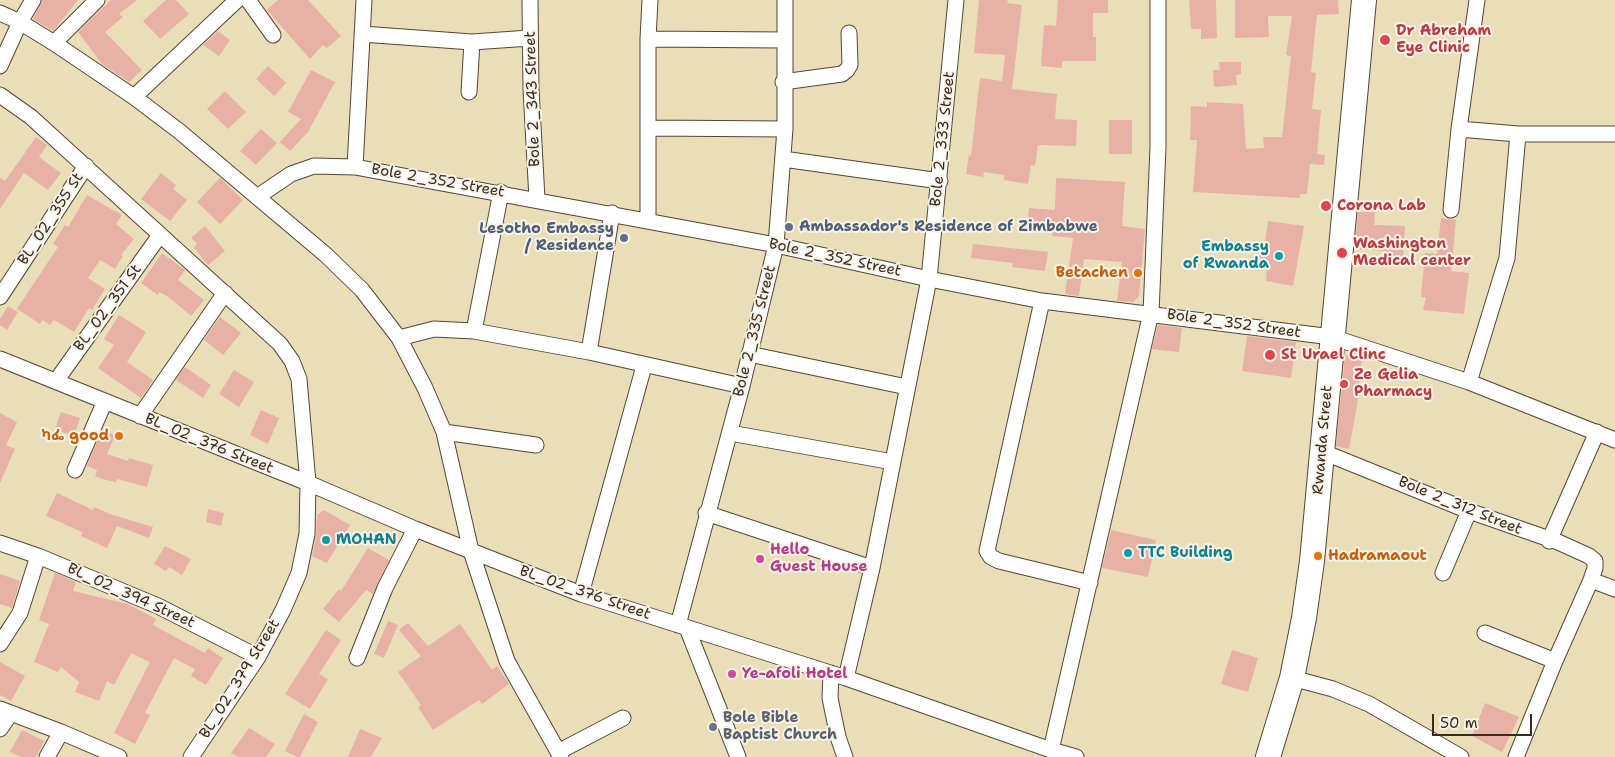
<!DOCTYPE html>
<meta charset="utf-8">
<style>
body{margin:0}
#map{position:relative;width:1615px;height:757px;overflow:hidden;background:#eadeb9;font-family:"Shantell Sans",sans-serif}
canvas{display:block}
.scale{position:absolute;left:1432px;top:714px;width:100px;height:22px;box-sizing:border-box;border:2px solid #3b2a1e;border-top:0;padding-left:6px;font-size:15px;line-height:18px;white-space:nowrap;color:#3b2a1e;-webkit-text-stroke:4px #f7f3e8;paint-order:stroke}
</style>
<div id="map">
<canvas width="1615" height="757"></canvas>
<div class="scale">50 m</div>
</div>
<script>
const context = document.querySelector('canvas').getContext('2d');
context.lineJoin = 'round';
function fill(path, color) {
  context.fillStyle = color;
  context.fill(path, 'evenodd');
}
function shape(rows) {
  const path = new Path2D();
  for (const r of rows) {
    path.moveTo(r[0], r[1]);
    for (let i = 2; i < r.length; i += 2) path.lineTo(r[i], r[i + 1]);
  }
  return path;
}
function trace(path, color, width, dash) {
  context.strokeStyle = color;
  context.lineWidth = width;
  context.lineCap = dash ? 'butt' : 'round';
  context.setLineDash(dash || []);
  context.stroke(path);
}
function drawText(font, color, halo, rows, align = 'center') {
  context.font = font + ' "Shantell Sans","Noto Sans Ethiopic",sans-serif';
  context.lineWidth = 4;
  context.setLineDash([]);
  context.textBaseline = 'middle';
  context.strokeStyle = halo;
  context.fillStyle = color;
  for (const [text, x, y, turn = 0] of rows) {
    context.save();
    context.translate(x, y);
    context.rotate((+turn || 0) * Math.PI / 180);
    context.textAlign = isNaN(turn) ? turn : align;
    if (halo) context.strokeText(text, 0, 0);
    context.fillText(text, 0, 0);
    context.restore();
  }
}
const building = shape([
 [42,0,78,0,53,31,33,19],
 [111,0,137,0,119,14,123,17,105,32,142,70,129,82,102,64,78,32],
 [166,0,176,0,189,14,160,39,143,21],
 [278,0,308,0,341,36,327,48,323,45,310,59,267,10],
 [979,0,1008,0,1007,3,1022,5,1012,89,1057,94,1055,119,1077,120,1076,146,1038,145,1035,166,1031,165,1028,184,1004,180,1004,175,984,172,983,177,966,174,969,155,971,156,980,78,1002,81,1005,55,974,53],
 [1058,0,1108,0,1108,13,1093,13,1093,37,1096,37,1096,61,1062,61,1062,68,1041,66,1044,25,1056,26],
 [1189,0,1216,0,1217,38,1201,39,1201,29,1191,29],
 [1235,0,1338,0,1339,14,1317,15,1311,72,1316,73,1312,109,1321,110,1317,154,1325,155,1324,165,1310,164,1307,194,1300,194,1300,198,1193,192,1197,140,1190,140,1191,106,1207,107,1207,102,1243,104,1246,149,1264,148,1263,137,1282,137,1291,56,1286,55,1292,16,1268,16,1269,37,1235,38],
 [218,31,230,40,219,56,203,45],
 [1219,62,1241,62,1241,74,1236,75,1237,85,1214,87,1213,70,1220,70],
 [268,66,286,83,274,96,256,79],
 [311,70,335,82,308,132,290,151,280,142,301,119,288,112],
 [225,91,246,112,228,129,207,109],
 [1109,120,1132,120,1132,154,1109,154],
 [261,129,277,143,256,165,240,151],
 [36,137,47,145,39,157,61,173,48,190,24,173,0,209,0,178,5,181],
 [161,173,176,185,173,189,187,200,170,221,141,199],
 [220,178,243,200,220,224,197,202],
 [1056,178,1125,182,1122,226,1145,229,1139,296,1133,302,1117,301,1122,262,1084,259,1079,296,1065,294,1073,238,1052,236,1053,232,1027,230,1029,208,1055,210],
 [87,195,122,215,116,224,134,239,121,255,123,256,115,269,100,260,88,278,105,289,92,310,89,308,74,332,54,320,50,325,43,320,40,324,17,309,58,247,53,244,65,225,68,227],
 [1358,212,1375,212,1374,225,1405,226,1403,258,1386,257,1386,251,1355,249],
 [1441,218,1456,220,1451,271,1469,273,1464,314,1423,310,1426,298,1421,297,1425,253,1437,254],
 [1268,221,1304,226,1293,286,1266,281,1267,269,1257,268,1261,243,1265,243],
 [205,226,225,251,208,265,194,248,197,243,191,238],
 [973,244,1048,252,1045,271,1012,267,1013,263,971,258],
 [162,253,185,270,178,280,204,300,191,316,167,296,159,292,158,295,141,283],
 [8,306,18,312,7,330,0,325,0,319],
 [119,315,146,332,127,362,153,380,141,398,98,368,114,345,104,339],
 [220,317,241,333,223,355,204,340],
 [1158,325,1182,328,1179,352,1152,349],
 [1247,336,1296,342,1291,378,1242,371],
 [1345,355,1362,357,1357,406,1349,449,1336,446],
 [185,367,211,385,203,398,176,380],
 [234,370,254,382,239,407,219,394],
 [261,410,279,418,268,444,250,435],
 [61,412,80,418,74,436,55,429],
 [0,413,17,422,6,445,15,449,0,483],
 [102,430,115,435,107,454,128,461,129,458,153,465,147,487,117,479,116,482,106,480,95,476,97,470,87,466],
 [57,493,93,510,94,507,110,514,153,527,149,538,117,526,107,548,81,536,82,532,46,516],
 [208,509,224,513,221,526,206,522],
 [324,510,350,525,327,563,312,556,316,536,317,515],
 [1111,530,1156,540,1148,577,1102,568],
 [165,546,191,559,182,575,169,567,166,571,154,564],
 [368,548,389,560,373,594,366,590,339,622,323,609,339,589,341,591],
 [55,573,76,582,73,591,128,604,156,619,153,625,205,653,208,648,223,658,206,685,191,676,195,669,174,658,145,713,150,715,135,744,114,733,150,662,131,653,114,685,107,681,99,701,75,692,79,682,61,667,58,672,34,662,49,624,39,620],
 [0,574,20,581,12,608,0,604],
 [388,621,398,625,384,658,374,654],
 [408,623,428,646,460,624,492,670,497,666,509,684,482,704,479,700,433,730,418,707,421,705,398,672,421,656,399,630],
 [326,630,341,640,319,674,328,679,310,709,285,694],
 [1232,650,1258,658,1248,692,1221,684],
 [0,662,25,676,11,701,0,695],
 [1485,703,1519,717,1502,752,1472,736],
 [304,714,318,722,300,757,297,757,285,751],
 [249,728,275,744,266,757,238,757,231,753],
 [360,729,382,738,371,757,348,757],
 [22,730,44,741,36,757,21,757,10,752]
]);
const minor = shape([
 [248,0,273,35],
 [530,0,531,89,537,199],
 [1477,0,1459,129,1518,134,1615,134],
 [0,13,20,22,54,43,134,97,179,131,326,255,362,290,399,338,425,388,444,432,471,551,507,661,561,757],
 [362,34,472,42,530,38],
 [648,39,784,40],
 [54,43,97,0],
 [0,66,20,22,33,0],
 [783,82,842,74,847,70,850,65,849,33],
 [469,92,472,42],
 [0,95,31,117,280,344,292,361,299,379,308,483,307,534,299,573,283,610,258,657,191,757],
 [134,97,237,0],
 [649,128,785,129],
 [783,159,940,181],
 [355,167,364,0],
 [257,197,291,174,314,166,355,167,776,245,929,279,1042,301,1332,337,1469,382,1615,440],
 [1451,210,1459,129],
 [648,220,648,39,650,0],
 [0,297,86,166],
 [1042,301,987,551,991,557,999,561,1090,583],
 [474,331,501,192],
 [399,338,434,329,474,331,589,352,742,386],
 [589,352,612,213],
 [749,354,907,387],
 [0,359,308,483,415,529,581,594,846,678,1051,750,1076,757],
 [56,381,160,235],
 [1469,382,1507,258,1518,134],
 [140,416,225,293],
 [444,432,536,445],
 [730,433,893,462],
 [1323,452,1469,511,1558,542,1589,556,1595,561,1595,568,1591,580,1555,661,1516,757],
 [75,470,105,401],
 [706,513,872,568],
 [1549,541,1597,432],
 [0,543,38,556,158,606,258,657],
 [1443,573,1469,511],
 [1591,580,1615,589],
 [581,594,644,366],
 [678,625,742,386,776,245,785,129,785,0],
 [687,628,738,757],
 [1485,633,1555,661],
 [0,644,20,613,38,556],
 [357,658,385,588,415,529],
 [831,673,830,698,838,737,845,757],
 [846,678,872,568,929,279,956,0],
 [1292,678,1333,689,1369,704,1461,757],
 [0,709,61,732,119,757],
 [0,729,11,713],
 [1051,750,1151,313,1158,147,1158,0],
 [558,752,623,718],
 [47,757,61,732]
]);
const primary = shape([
 [1268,757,1292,678,1304,618,1312,561,1364,0]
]);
const markers = [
 [1385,40,6,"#e0444e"],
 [1326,206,6,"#e0444e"],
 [789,227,5,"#5c6f8a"],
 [624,238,5,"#5c6f8a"],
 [1342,253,6,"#e0444e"],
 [1279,256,5,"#0f9aa8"],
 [1138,273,5,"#e8710a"],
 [1270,355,6,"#e0444e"],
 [1344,384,5,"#e0444e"],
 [119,436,5,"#e8710a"],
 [326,540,5,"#0f9aa8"],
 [1128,553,5,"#0f9aa8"],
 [1318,556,5,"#e8710a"],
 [760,559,5,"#d1479c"],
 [732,674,5,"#d1479c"],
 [713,727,5,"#6b7280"]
];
const healthNames = [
 ["Dr Abreham",1396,31],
 ["Eye Clinic",1396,48],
 ["Corona Lab",1337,206],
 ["Washington",1353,244],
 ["Medical center",1353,261],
 ["St Urael Clinc",1281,355],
 ["Ze Gelia",1354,375],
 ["Pharmacy",1354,392]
];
const streetNames = [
 ["Bole 2_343 Street",533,99,-92],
 ["Bole 2_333 Street",943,139,-84],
 ["Bole 2_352 Street",438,181,10],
 ["BL_02_355 St",51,219,-57],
 ["Bole 2_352 Street",835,258,12],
 ["BL_02_351 St",108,308,-54],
 ["Bole 2_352 Street",1234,324,8],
 ["Bole 2_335 Street",755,331,-76],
 ["Rwanda Street",1323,440,-85],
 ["BL_02_376 Street",209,444,22],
 ["Bole 2_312 Street",1460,506,22],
 ["BL_02_376 Street",585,593,19],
 ["BL_02_394 Street",131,596,24],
 ["BL_02_379 Street",240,679,-58]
];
const serviceNames = [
 ["Ambassador's Residence of Zimbabwe",799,227],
 ["Lesotho Embassy",614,229,"right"],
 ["/ Residence",614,246,"right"]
];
const cultureNames = [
 ["Embassy",1269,247,"right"],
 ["of Rwanda",1269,264,"right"],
 ["MOHAN",336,540],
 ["TTC Building",1138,553]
];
const foodNames = [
 ["Betachen",1128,273],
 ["ካፌ good",109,436],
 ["Hadramaout",1328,556,"left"]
];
const hotelNames = [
 ["Hello",770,550],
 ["Guest House",770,567],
 ["Ye-afoli Hotel",742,674]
];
const worshipNames = [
 ["Bole Bible",723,718],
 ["Baptist Church",723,735]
];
fill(building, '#e8b1a5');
trace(minor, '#554535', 17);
trace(primary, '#554535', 26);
trace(minor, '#fff', 15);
trace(primary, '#fff', 24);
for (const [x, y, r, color] of markers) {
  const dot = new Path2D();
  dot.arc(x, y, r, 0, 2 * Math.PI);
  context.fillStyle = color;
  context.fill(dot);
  trace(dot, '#f7f3e8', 2);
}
drawText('bold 15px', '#be3a42', '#f7f3e8', healthNames, 'left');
drawText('15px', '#3b2a1e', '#f7f3e8', streetNames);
drawText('bold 15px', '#4e5e75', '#f7f3e8', serviceNames, 'left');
drawText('bold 15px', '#0d838f', '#f7f3e8', cultureNames, 'left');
drawText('bold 15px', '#c56008', '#f7f3e8', foodNames, 'right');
drawText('bold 15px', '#b23c85', '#f7f3e8', hotelNames, 'left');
drawText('bold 15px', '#5b616d', '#f7f3e8', worshipNames, 'left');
</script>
